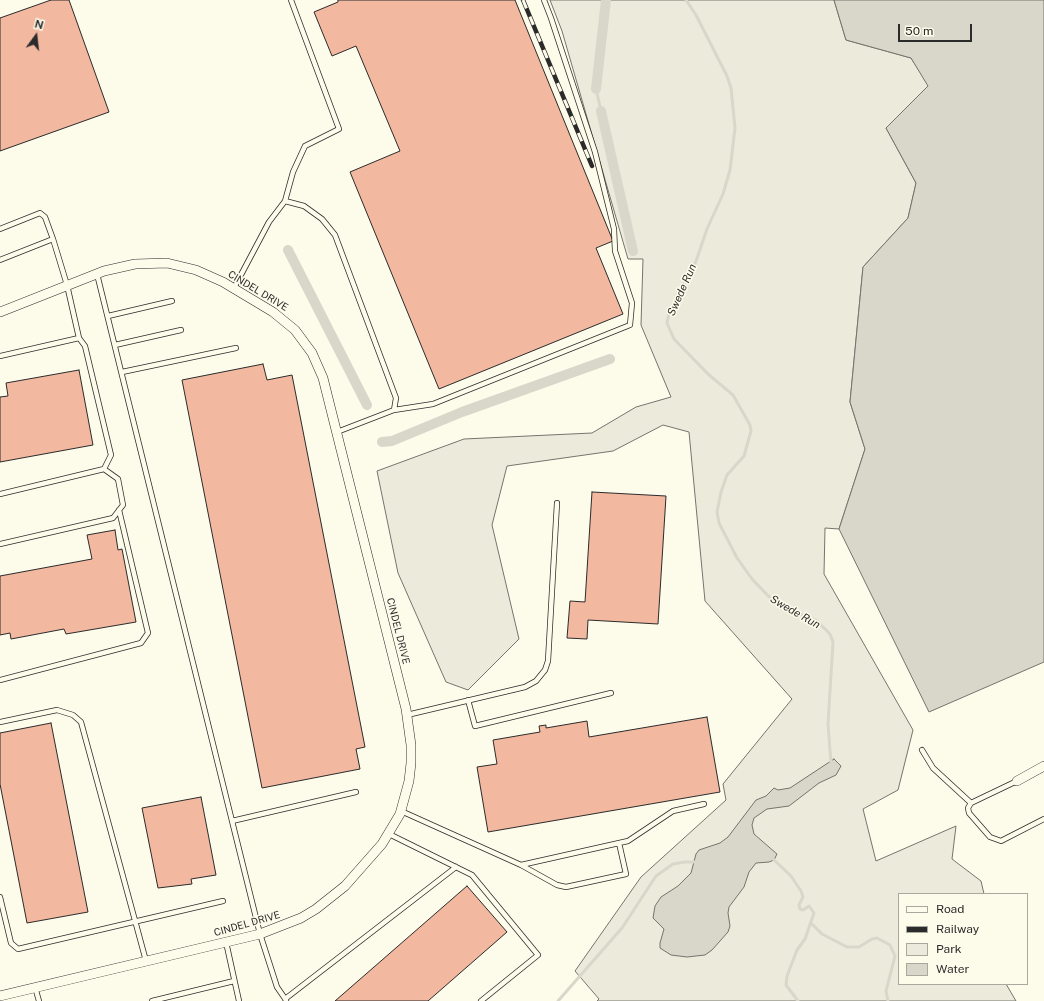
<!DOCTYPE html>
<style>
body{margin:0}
#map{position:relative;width:1044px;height:1001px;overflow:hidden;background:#fdfbea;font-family:"Public Sans",sans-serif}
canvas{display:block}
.legend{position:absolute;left:898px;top:893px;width:130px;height:92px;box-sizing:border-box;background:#fdfbea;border:1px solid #a9a89e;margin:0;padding:5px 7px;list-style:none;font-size:12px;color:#2b2b2b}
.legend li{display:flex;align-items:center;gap:8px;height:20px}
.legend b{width:20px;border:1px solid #a9a89e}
.north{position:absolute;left:16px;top:16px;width:40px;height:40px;-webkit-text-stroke:3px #fdfbea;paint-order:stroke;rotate:15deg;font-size:11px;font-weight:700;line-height:16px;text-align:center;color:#2b2b2b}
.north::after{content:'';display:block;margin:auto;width:14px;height:18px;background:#2b2b2b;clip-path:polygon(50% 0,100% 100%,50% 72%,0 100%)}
.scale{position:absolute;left:898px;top:24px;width:74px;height:18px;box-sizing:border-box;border:2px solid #2b2b2b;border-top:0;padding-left:5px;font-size:12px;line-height:14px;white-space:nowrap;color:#2b2b2b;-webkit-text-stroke:3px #fdfbea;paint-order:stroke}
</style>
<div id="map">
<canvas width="1044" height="1001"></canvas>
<ul class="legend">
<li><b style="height:5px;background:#fdfbea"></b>Road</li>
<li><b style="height:5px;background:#2b2b2b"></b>Railway</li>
<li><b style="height:11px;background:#ecebdb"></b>Park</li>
<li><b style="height:11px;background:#d8d7c9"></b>Water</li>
</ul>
<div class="north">N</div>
<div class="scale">50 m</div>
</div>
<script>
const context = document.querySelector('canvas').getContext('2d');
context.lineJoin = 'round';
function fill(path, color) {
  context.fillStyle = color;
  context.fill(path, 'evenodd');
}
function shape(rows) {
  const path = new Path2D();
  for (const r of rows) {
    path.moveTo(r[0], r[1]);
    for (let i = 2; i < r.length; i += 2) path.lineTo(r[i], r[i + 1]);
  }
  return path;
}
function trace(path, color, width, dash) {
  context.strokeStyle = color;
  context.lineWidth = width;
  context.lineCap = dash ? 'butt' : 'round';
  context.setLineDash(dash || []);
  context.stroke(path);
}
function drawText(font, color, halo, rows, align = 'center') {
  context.font = font + ' "Public Sans",sans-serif';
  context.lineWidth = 3;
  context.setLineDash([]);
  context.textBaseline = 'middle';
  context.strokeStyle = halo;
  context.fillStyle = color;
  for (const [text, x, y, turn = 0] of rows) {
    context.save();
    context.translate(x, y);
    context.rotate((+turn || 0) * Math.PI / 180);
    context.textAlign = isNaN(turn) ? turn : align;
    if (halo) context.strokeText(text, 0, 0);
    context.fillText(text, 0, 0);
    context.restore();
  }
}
const green = shape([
 [550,0,834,0,846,40,911,58,929,86,886,128,916,183,908,218,863,267,850,402,865,449,839,529,825,528,824,574,913,730,898,790,863,809,876,861,956,826,952,859,981,881,984,894,899,894,899,984,1006,984,1016,1001,597,1001,599,999,575,971,641,877,726,800,723,784,792,699,705,601,689,432,663,425,613,451,507,466,492,525,519,639,468,690,446,682,398,573,377,471,464,439,592,433,636,407,671,397,641,325,643,259,628,259,562,31,550,0]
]);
const water = shape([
 [834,0,1044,0,1044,662,929,712,839,529,865,449,850,402,863,267,908,218,916,183,886,128,928,86,911,58,846,40,834,0],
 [834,759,841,766,836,775,819,783,789,806,767,809,754,818,752,825,754,834,777,854,774,860,769,862,756,863,749,872,744,887,729,907,728,913,730,926,728,932,712,950,705,955,687,957,671,955,660,948,660,943,664,929,653,918,655,906,661,897,678,886,691,873,696,854,699,850,720,843,728,837,756,800,766,796,774,788,778,790,790,788,834,759]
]);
const stream = shape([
 [686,0,696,15,727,76,731,88,735,128,730,170,723,194,707,229,695,264,690,268,677,301,669,313,667,323,674,339,708,374,733,395,750,425,751,431,744,456,727,475,721,492,717,512,719,523,737,558,752,579,776,604,817,621,830,634,833,642,828,724,831,763],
 [596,89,601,111],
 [772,858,791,876,801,891,803,897,799,905,800,909,803,910,809,906,814,913,805,939,797,950,787,976,786,985,798,1001],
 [811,923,822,934,847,947,859,947,872,939,877,938,890,945,895,956,886,991,888,1001],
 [558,1001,622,928,656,876,673,864,685,862,695,862]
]);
const canal = shape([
 [596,89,606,0],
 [601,111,633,251],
 [288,250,367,405],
 [382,442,392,441,462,412,610,359]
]);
const building = shape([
 [51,0,69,0,109,112,0,151,0,18,51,0],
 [338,0,515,0,613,241,596,248,623,314,439,389,350,172,400,151,356,46,332,56,314,12,338,2,338,0],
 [263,364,267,380,292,375,365,747,356,749,360,769,262,788,182,380,263,364],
 [79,370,93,445,0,462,0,397,8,396,6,383,79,370],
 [592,492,666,496,658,624,588,620,587,639,567,638,570,601,585,602,592,492],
 [115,530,118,550,122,549,136,622,66,634,64,629,11,639,10,633,0,635,0,576,92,559,87,535,115,530],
 [707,717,720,792,488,832,477,767,497,764,493,740,540,732,539,726,546,725,546,728,587,721,589,737,707,717],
 [51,723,88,912,27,923,0,784,0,733,51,723],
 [201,797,216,875,191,879,192,884,158,888,142,808,201,797],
 [467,886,507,932,428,1001,335,1001,467,886]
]);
const lane = shape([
 [285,201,304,206,322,219,335,235,396,398,394,410],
 [0,229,40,213,45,217,53,239],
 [0,260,53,239,67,285,79,338],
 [97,274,232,821,356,792],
 [234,288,269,222,285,201,293,172,305,146,339,129,291,0],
 [108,316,172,301],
 [115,345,181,330],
 [0,356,79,338,85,346,111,455,104,469],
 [122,372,236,348],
 [337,432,394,410,433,404,630,325,632,303,615,251,614,229,595,152,551,18,544,0],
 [0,494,104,469,118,479,123,505,113,518,0,544],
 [0,680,141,643,148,633,119,510],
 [468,700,475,726,611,693],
 [407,715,525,687,536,681,545,670,548,661,557,503],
 [0,722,57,710,73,715,81,722,146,961],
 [922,750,933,768,971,803],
 [1017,781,971,803,968,808,969,813,990,837,1001,841,1044,819],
 [401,811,521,865,628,841,673,811,704,804],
 [232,821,260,934,277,987,286,1000],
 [389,834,472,875,538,955,481,1001],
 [521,865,557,885,566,887,626,874,619,843],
 [0,897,11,943,18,949,223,901],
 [226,942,239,1001],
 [35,987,39,1001],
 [285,999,456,867],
 [152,1001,234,981]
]);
const street = shape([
 [0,312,104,271,135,264,167,263,196,270,223,282,273,312,295,330,312,353,323,378,406,709,411,745,411,763,409,781,400,814,382,844,345,886,316,909,301,918,260,934,0,996],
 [1017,781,1044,766]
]);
const rail = shape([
 [523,0,592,166]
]);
const streetNames = [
 ["CINDEL DRIVE",258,291,31],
 ["CINDEL DRIVE",398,631,76],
 ["CINDEL DRIVE",247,924,-16]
];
const waterNames = [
 ["Swede Run",682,290,-66],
 ["Swede Run",795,612,30]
];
fill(green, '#ecebdb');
trace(green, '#74746e', 1);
fill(water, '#d8d7c9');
trace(water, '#74746e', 1);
trace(stream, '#d8d7c9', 3);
trace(canal, '#d8d7c9', 10);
fill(building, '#f2b8a0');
trace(building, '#2b2b2b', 1);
trace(lane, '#2b2b2b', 6);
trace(street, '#2b2b2b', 10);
trace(lane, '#fdfbea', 4.5);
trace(street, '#fdfbea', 9);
trace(rail, '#2b2b2b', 4.5);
trace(rail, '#fdfbea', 3, [9]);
drawText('10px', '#2b2b2b', '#fdfbea', streetNames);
drawText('italic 11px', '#2b2b2b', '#fdfbea', waterNames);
</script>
